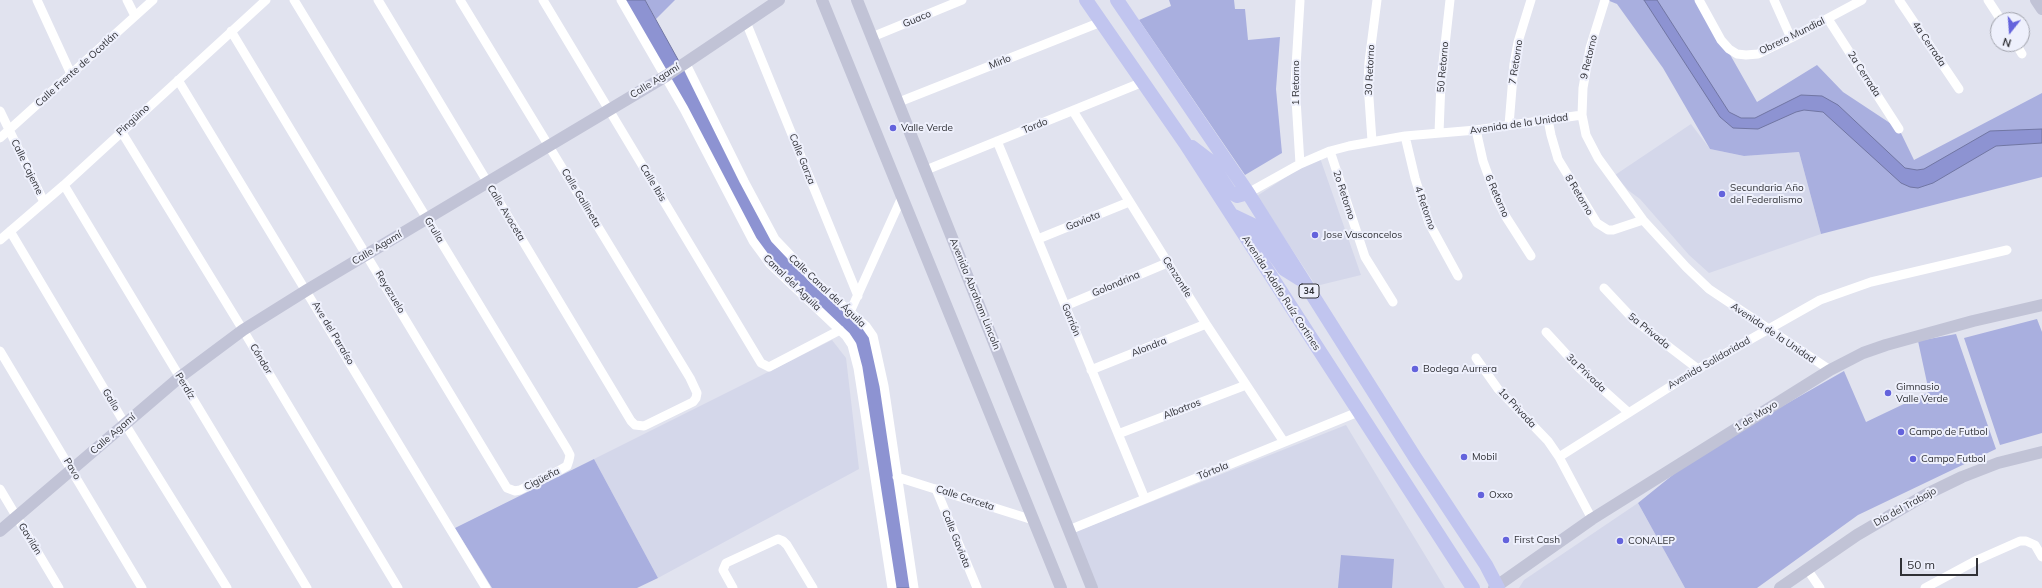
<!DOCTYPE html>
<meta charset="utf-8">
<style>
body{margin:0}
#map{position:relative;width:2042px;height:588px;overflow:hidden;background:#e1e3ef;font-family:Mulish,sans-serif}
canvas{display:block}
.north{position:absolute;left:1990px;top:12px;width:40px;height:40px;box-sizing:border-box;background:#eef0fc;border:1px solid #a2a4ad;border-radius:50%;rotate:197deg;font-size:11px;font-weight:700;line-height:16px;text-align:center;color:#303136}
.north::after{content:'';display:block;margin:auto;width:14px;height:18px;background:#6463dc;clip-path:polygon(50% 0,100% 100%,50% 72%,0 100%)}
.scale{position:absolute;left:1900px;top:558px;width:78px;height:18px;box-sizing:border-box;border:2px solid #303136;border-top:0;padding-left:5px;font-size:12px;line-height:14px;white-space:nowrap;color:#303136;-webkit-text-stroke:3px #eef0fc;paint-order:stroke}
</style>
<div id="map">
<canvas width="2042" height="588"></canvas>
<div class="north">N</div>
<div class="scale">50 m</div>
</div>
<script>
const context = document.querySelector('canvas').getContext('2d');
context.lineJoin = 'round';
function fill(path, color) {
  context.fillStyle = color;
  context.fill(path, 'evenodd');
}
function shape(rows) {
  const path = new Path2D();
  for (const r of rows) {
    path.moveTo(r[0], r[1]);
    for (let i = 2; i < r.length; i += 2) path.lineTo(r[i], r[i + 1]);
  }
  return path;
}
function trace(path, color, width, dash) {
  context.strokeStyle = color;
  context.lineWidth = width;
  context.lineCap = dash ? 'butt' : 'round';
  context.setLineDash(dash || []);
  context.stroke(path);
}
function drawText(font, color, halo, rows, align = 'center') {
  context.font = font + ' Mulish,sans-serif';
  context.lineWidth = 4;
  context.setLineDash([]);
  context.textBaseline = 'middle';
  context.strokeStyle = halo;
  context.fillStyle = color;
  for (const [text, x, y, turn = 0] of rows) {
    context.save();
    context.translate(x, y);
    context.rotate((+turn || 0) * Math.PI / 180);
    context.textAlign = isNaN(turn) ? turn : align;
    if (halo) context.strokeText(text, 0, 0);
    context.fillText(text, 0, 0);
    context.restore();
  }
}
const built = shape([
 [1691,124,1710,149,1744,156,1799,152,1821,234,1709,273,1689,255,1640,199,1628,190,1615,175],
 [1320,158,1361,275,1316,286,1257,196,1292,173],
 [832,340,846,358,859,469,658,578,594,459],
 [1346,425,1445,588,1098,588,1075,532],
 [1638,503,1685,588,1519,588,1524,580]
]);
const green = shape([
 [645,0,675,0,656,19],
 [1169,0,1234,0,1235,9,1245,9,1248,40,1280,37,1276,89,1282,153,1245,175,1139,20,1171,6],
 [1607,0,1699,0,1757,102,1817,65,1843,92,1899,129,1914,160,2042,93,2042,177,1821,234,1799,152,1744,156,1710,149,1663,68,1617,4],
 [2037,319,2042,332,2042,433,2000,445,1964,338],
 [1956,334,1996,449,1858,515,1757,588,1685,588,1638,503,1700,453,1844,371,1866,422,1929,392,1918,341],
 [594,459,658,578,637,588,492,588,455,528],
 [1341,555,1394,559,1392,588,1338,588]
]);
const water = shape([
 [621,0,645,0,681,65,706,105,770,230,873,336,911,588,894,588,852,345,770,264,621,0],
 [1644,0,1657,0,1729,112,1741,118,1755,118,1801,95,1822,96,1838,105,1905,168,1917,170,1924,169,1990,131,2042,129,2042,143,1996,146,1933,183,1918,188,1910,187,1901,183,1823,112,1804,110,1796,112,1758,129,1733,128,1720,117,1644,0]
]);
const street = shape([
 [37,0,71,74],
 [127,0,135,16],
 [378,0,631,421,635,425,644,426,693,402,696,398,697,393,690,378,460,0],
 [543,0,761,363,769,367,840,330],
 [621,0,684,109,753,241,770,264,846,336,852,345,858,368,892,588],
 [1605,0,1590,48,1583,88,1582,115,1586,135,1598,158,1643,220,1686,267,1709,289,1830,370],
 [1699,0,1721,40,1729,49,1737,54,1746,55,1758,54,1791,38,1862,0],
 [1774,0,1791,38],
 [1899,0,1959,89],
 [1988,0,2001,20],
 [1828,19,1899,129],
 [746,22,858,296],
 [231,31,507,488,515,491,520,490,560,470,567,466,569,460,570,455,567,449,294,0],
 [872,37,962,0],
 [2016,44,2022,54],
 [685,62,744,181,775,239,814,280,866,326,873,336,884,386,914,588],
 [178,80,486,588],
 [899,102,1101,22],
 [0,111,44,202],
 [1073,111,1206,324,1284,442],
 [1548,120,1551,135,1558,159,1597,223,1608,230,1613,230,1643,220],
 [1509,125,1514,64,1518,42,1531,0],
 [1476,130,1483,161,1496,197,1506,217,1531,256],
 [121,131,243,330,398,588],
 [1439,133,1441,81,1450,0],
 [1405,136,1415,178,1429,223,1458,276],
 [0,138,153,0],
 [997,141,1145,499],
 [1372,141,1368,84,1369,62,1377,0],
 [1330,151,1365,257,1393,302],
 [1300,164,1295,83,1300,1],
 [926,170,1143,82],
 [64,185,307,588],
 [1248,193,1300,164,1330,151,1349,146,1405,136,1476,130,1582,115],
 [10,231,125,424,227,588],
 [1038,239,1129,202],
 [0,240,64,185,266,0],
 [1604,288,1634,320,1698,369],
 [1065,306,1167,263],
 [850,312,902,197],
 [1546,332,1580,369,1628,412],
 [0,351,142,588],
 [1476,358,1498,389,1548,441,1559,457,1592,519],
 [1091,370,1206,324],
 [1118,434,1246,385],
 [1559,457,1698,369,1820,300,1871,282,2007,250],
 [897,477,1033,520],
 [0,489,59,588],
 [936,489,977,588],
 [1069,530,1358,412],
 [1807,569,1820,588],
 [733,588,723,570,726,563,778,539,783,541,787,545,813,588],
 [1925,588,1977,560,2020,541,2026,541,2035,545,2042,557]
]);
const secondary = shape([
 [822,0,1061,588],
 [857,0,1092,588],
 [2036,0,2042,9],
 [0,531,180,377,243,330,307,290,666,76,779,0],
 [1494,588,1592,519,1830,370,1863,353,1886,345,1973,321,2042,305],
 [1780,588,1857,535,1927,494,1962,477,1998,463,2042,452]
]);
const primary = shape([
 [1086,0,1185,143,1473,588],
 [1117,0,1248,193,1416,459,1486,565,1498,588],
 [1192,147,1209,160,1230,192,1237,196,1248,193],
 [1232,215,1253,225,1284,269,1300,279]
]);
const markers = [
 [893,128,4,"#6463dc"],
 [1722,194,4,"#6463dc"],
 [1315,235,4,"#6463dc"],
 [1415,369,4,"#6463dc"],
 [1888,393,4,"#6463dc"],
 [1901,432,4,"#6463dc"],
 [1464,457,4,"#6463dc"],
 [1913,459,4,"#6463dc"],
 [1481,495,4,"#6463dc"],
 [1506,540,4,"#6463dc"],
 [1620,541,4,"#6463dc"]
];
const shields = [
 [1309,291,20]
];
const shieldNames = [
 ["34",1309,291]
];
const streetNames = [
 ["Guaco",917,19,-23],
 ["Obrero Mundial",1792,36,-26],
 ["4a Cerrada",1929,44,56],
 ["9 Retorno",1589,57,-77],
 ["Mirlo",1000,62,-22],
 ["7 Retorno",1516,62,-81],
 ["50 Retorno",1443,67,-85],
 ["Calle Frente de Ocotlán",77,69,-42],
 ["30 Retorno",1370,70,-87],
 ["2a Cerrada",1864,74,57],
 ["Calle Agamí",655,81,-32],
 ["1 Retorno",1296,83,-90],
 ["Pingüino",133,120,-43],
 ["Avenida de la Unidad",1519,124,-8],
 ["Tordo",1035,126,-22],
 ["Calle Garza",802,159,68],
 ["Calle Cajeme",27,167,64],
 ["Calle Ibis",653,183,59],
 ["2o Retorno",1344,195,72],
 ["8 Retorno",1579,195,59],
 ["6 Retorno",1497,196,66],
 ["Calle Gallineta",581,198,59],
 ["4 Retorno",1425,208,71],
 ["Calle Avoceta",506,213,59],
 ["Gaviota",1083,221,-22],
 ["Grulla",434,230,59],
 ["Calle Agamí",377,248,-31],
 ["Cenzontle",1177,277,58],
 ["Canal del Aguila",792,283,44],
 ["Golondrina",1116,284,-23],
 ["Calle Canal del Águila",827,291,43],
 ["Reyezuelo",390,292,59],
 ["Avenida Adolfo Ruíz Cortines",1281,293,57],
 ["Avenida Abraham Lincoln",975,294,68],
 ["Gorrión",1071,320,68],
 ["5a Privada",1649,331,39],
 ["Ave del Paraíso",333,333,59],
 ["Avenida de la Unidad",1773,333,34],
 ["Alondra",1149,347,-22],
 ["Cóndor",261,359,59],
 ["Avenida Solidaridad",1709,363,-30],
 ["3a Privada",1586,373,44],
 ["Perdíz",185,386,59],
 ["Gallo",111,400,59],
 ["1a Privada",1517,408,47],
 ["Albatros",1182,409,-21],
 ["1 de Mayo",1756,416,-32],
 ["Calle Agamí",113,434,-41],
 ["Pavo",72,469,59],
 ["Tórtola",1213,471,-22],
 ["Cigüeña",542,479,-27],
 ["Calle Cerceta",965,498,18],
 ["Día del Trabajo",1905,507,-29],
 ["Gavilán",30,539,59],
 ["Calle Gaviota",956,539,68]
];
const poiNames = [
 ["Valle Verde",901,128],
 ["Secundaria Año",1730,188],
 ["del Federalismo",1730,200],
 ["Jose Vasconcelos",1323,235],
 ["Bodega Aurrera",1423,369],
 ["Gimnasio",1896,387],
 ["Valle Verde",1896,399],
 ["Campo de Futbol",1909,432],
 ["Mobil",1472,457],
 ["Campo Futbol",1921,459],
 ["Oxxo",1489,495],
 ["First Cash",1514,540],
 ["CONALEP",1628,541]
];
fill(built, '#d4d7ea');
fill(green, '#a9afdf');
fill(water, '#8d93d2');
trace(water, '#7176a3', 1);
trace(street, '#fff', 9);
trace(secondary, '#c1c3d6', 12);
trace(primary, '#c1c5ef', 14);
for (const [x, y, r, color] of markers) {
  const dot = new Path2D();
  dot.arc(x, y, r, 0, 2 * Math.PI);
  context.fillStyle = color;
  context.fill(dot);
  trace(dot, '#eef0fc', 1.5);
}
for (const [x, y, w] of shields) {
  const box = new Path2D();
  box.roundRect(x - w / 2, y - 7, w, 14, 3);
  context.fillStyle = '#eef0fc';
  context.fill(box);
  trace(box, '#303136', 1);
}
drawText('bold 9px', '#303136', null, shieldNames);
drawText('10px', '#303136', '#eef0fc', streetNames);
drawText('10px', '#303136', '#eef0fc', poiNames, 'left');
</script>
